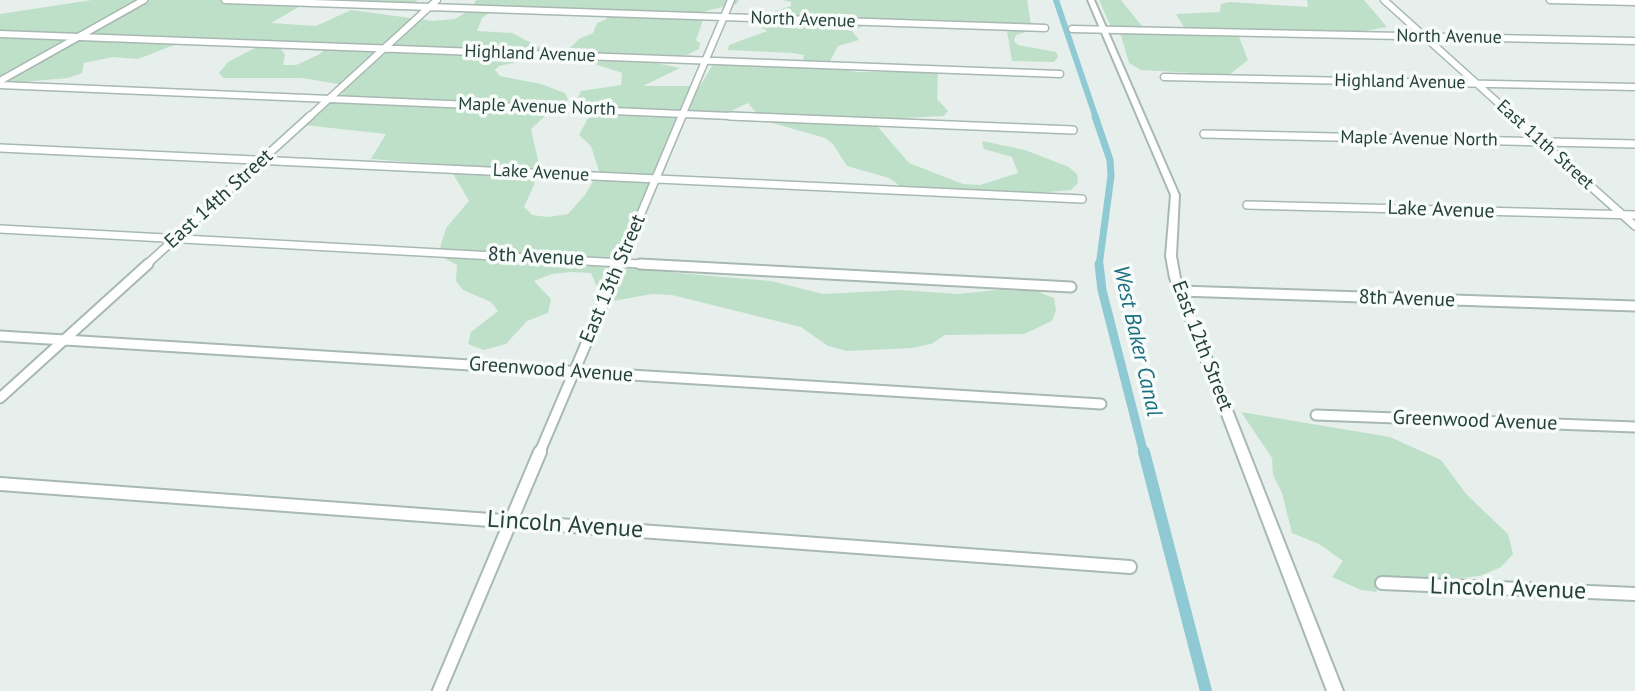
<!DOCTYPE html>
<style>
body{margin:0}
canvas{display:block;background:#e6efeb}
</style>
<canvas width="1635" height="691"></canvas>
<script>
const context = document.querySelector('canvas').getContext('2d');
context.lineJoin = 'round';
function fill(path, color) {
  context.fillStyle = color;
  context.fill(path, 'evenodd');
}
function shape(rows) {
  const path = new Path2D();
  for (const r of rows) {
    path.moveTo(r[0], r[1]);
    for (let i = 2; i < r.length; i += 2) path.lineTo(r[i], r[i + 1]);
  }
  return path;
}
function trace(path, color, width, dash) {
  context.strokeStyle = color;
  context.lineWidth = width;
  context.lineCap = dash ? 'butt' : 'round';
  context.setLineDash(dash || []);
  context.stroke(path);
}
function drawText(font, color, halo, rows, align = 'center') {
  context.font = font + ' "PT Sans",sans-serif';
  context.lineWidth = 7;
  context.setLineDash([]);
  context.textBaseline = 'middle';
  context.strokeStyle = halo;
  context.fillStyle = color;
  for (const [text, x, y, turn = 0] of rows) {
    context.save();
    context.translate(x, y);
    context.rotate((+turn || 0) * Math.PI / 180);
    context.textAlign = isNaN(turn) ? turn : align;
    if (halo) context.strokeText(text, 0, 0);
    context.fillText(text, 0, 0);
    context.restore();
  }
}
const green = shape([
 [418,0,409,6,304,4,271,23,316,26,351,10,433,21,455,19,470,10,492,11,482,18,477,31,512,33,545,50,536,58,499,66,495,70,500,76,541,84,565,93,568,99,564,110,545,116,531,129,538,160,534,185,524,207,532,215,548,217,568,214,585,195,599,171,591,146,579,135,588,118,578,97,581,91,621,85,622,73,589,62,573,54,570,48,579,39,593,33,597,23,607,19,606,14,473,6,476,0,739,0,736,4,706,11,699,17,703,20,696,40,700,43,699,49,687,55,651,57,646,61,680,68,643,86,700,86,712,66,724,63,832,67,857,72,938,72,937,99,948,111,944,116,903,118,878,127,909,163,963,184,980,185,1018,173,1012,157,984,149,982,141,1025,150,1069,167,1077,174,1078,183,1071,190,1025,194,906,190,889,178,847,166,833,144,825,138,762,120,748,103,727,113,688,114,681,120,624,263,654,271,771,281,823,294,900,290,958,294,996,290,1036,291,1054,298,1056,310,1052,321,1024,334,945,335,931,344,912,348,847,351,828,346,801,327,672,295,652,294,613,301,600,294,591,273,572,272,552,274,534,281,551,299,548,313,527,321,506,344,484,350,468,344,471,332,498,311,491,302,463,290,456,281,457,265,446,259,440,248,446,228,469,201,448,165,371,159,386,134,304,125,343,93,344,88,338,84,302,78,224,78,219,73,228,62,257,47,280,48,285,55,283,65,296,65,320,54,331,43,195,37,138,59,113,57,84,63,82,73,68,78,0,84,0,14,92,0],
 [782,0,1027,0,1032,30,1016,35,1014,41,1018,45,1056,52,1058,57,1054,62,1012,61,1006,25,879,19,852,31,859,40,838,46,830,61,803,60,804,55,792,53,728,50,729,45,767,31,755,24,765,14,791,6,791,2],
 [1099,0,1121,0,1141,25,1150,30,1185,29,1176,14,1220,12,1221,4,1229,2,1308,7,1307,0,1364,0,1387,27,1354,33,1260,29,1239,37,1248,60,1229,75,1141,70,1129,63,1120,32,1111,27],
 [1241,412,1390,437,1441,460,1467,495,1508,534,1513,554,1501,567,1480,576,1430,581,1400,577,1374,582,1377,592,1361,590,1332,577,1343,561,1319,544,1292,533,1282,493,1273,475,1272,458]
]);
const canalFar3 = shape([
 [1056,0,1096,118]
]);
const canalFar2 = shape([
 [1095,116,1110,160,1111,176,1099,266]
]);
const canalFar1 = shape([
 [1099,264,1102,290,1144,454]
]);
const canal = shape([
 [1144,452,1206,691]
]);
const minorFar3 = shape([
 [225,0,1045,28],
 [1384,0,1515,118],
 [1550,0,1635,2],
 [1072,29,1635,41],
 [0,34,1060,74],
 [1164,77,1635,87],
 [0,81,144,0],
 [0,85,778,118],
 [308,118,437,0],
 [681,118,731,0]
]);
const minorFar2 = shape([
 [730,116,1073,130],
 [1512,116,1635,226],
 [1204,134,1635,144],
 [0,148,1082,199],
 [1247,205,1635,215],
 [0,229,677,266],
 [145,266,310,116],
 [619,266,682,116]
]);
const minorFar1 = shape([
 [640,264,1071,287],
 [1180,291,1635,306],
 [0,336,1101,404],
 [0,398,148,264],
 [1316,415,1635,427],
 [539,454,620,264]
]);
const minor = shape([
 [0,484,1130,567],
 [1382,583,1635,594],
 [439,691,540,452]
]);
const tertiary = shape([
 [1088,0,1094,0,1179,195,1176,256,1180,278,1343,691,1327,691,1170,278,1166,256,1171,195,1088,0]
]);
const farStreetnames = [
 ["North Avenue",803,20,2],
 ["North Avenue",1449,37,1],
 ["Highland Avenue",530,54,2],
 ["Highland Avenue",1400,82,1],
 ["Maple Avenue North",537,107,2],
 ["Maple Avenue North",1419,139,1],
 ["East 11th Street",1545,145,42],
 ["Lake Avenue",541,173,3]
];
const streetNames = [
 ["East 14th Street",219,199,-42],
 ["Lake Avenue",1441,210,2],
 ["8th Avenue",536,257,3],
 ["East 13th Street",613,279,-67],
 ["8th Avenue",1407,299,2],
 ["East 12th Street",1202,346,69],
 ["Greenwood Avenue",551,370,4],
 ["Greenwood Avenue",1475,421,2]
];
const waterNames = [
 ["West Baker Canal",1137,341,77]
];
const nearStreetnames = [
 ["Lincoln Avenue",565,525,4],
 ["Lincoln Avenue",1508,589,2]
];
fill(green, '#bfe0c8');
trace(canalFar3, '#8ec9d4', 6);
trace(canalFar2, '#8ec9d4', 7);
trace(canalFar1, '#8ec9d4', 9);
trace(canal, '#8ec9d4', 12);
trace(minorFar3, '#a8b8b2', 9);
trace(minorFar2, '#a8b8b2', 10);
trace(minorFar1, '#a8b8b2', 13);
trace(minor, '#a8b8b2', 16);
trace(tertiary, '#a8b8b2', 4);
trace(minorFar3, '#fff', 6);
trace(minorFar2, '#fff', 7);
trace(minorFar1, '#fff', 9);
trace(minor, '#fff', 12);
fill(tertiary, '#fff');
drawText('18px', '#24423a', '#f7fbf9', farStreetnames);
drawText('20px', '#24423a', '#f7fbf9', streetNames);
drawText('italic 22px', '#1c6f80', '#f7fbf9', waterNames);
drawText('24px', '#24423a', '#f7fbf9', nearStreetnames);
</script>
